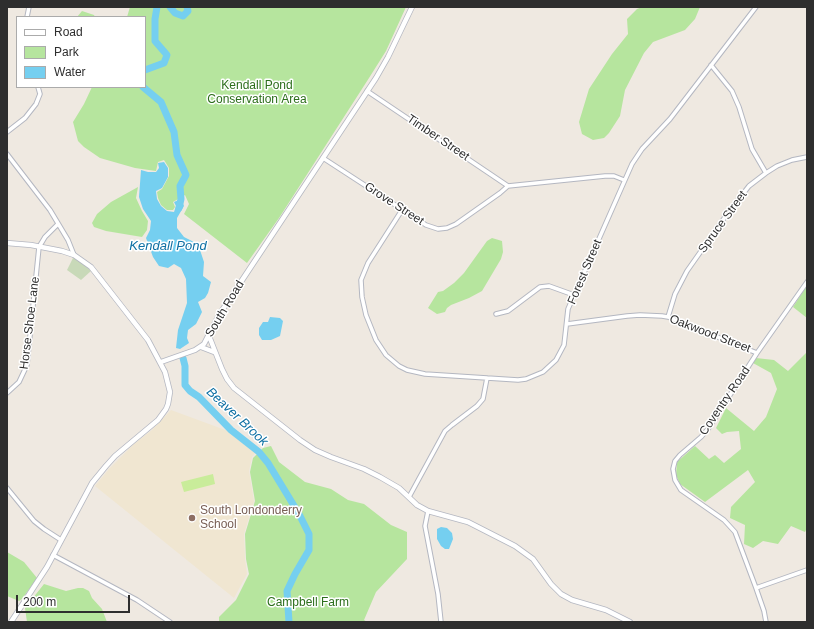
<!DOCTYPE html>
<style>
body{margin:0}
#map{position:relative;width:814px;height:629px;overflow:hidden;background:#efe9e1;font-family:Arial,sans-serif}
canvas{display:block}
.frame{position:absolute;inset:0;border:8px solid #2e2e2e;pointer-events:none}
.legend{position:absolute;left:16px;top:16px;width:130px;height:72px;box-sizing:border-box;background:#fff;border:1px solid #ababab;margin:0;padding:5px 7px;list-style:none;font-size:12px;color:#2e2e2e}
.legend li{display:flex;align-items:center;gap:8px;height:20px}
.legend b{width:20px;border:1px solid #ababab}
.scale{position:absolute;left:16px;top:595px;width:114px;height:18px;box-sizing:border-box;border:2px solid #2e2e2e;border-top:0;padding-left:5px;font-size:12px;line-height:14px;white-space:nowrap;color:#2e2e2e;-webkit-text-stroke:3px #fff;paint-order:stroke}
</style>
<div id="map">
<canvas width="814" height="629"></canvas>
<div class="frame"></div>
<ul class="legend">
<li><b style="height:5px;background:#fff"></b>Road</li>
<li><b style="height:11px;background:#b6e59e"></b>Park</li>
<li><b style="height:11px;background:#75cff0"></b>Water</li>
</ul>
<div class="scale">200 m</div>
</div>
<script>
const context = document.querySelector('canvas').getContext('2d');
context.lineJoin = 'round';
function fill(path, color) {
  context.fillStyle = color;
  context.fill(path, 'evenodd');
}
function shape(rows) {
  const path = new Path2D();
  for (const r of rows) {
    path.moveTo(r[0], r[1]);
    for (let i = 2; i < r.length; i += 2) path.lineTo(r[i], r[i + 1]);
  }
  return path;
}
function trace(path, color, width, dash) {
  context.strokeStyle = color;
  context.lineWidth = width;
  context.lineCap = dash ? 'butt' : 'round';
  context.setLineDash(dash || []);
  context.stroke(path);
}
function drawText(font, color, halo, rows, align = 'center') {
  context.font = font + ' Arial,sans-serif';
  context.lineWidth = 3;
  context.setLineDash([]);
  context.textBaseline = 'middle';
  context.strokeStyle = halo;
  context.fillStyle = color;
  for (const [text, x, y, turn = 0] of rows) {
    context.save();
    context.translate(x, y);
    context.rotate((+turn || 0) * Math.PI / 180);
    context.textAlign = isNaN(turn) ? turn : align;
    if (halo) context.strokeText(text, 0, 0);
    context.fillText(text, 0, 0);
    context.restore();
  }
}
const education = shape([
 [171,410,228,431,255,453,252,457,249,471,254,501,244,534,245,559,247,574,234,598,95,486,109,469,134,444,152,430]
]);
const green = shape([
 [130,7,406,7,386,51,369,78,279,218,247,263,184,214,189,204,185,195,173,202,175,207,173,210,167,210,161,205,158,198,157,192,162,189,169,176,169,168,164,160,158,162,156,171,135,168,100,158,84,147,78,141,73,122,84,104,92,87,145,87,145,17,127,17],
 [642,7,700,7,695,19,685,30,653,42,644,53,625,90,620,116,609,133,604,138,593,140,582,134,579,122,589,89,612,54,628,34,627,19,637,9],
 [82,11,94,15,95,17,77,17],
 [138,187,136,198,142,211,148,221,147,230,142,237,106,231,94,227,92,223,97,214,111,202],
 [492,238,502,241,503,252,501,259,482,291,469,298,451,305,447,308,445,312,437,314,428,308,438,292,443,291,454,283,464,273,487,241],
 [806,287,807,288,807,318,793,307],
 [807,352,807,528,805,532,791,526,778,544,763,541,753,548,744,544,745,525,730,518,731,507,755,482,748,470,705,502,680,484,676,475,677,462,695,446,709,459,715,455,724,463,741,449,739,431,727,432,722,434,716,428,726,408,754,431,766,417,777,389,771,373,753,363,756,358,774,360,788,371],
 [271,446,279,462,305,482,331,489,348,500,364,504,391,525,407,532,407,559,376,592,364,620,367,622,219,622,219,617,236,600,249,574,246,559,245,534,255,501,250,472,253,458,263,448],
 [7,552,24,562,37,578,22,599,19,601,7,596],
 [44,584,66,591,78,588,83,588,89,591,92,598,102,609,107,622,27,622,25,608]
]);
const cemetery = shape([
 [73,258,80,261,91,271,81,280,67,270]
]);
const pitch = shape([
 [213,474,215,484,184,492,181,482]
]);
const water = shape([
 [164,162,168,168,168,177,162,188,156,191,157,199,161,206,167,211,174,212,176,206,174,202,181,199,184,206,177,218,177,228,184,237,198,244,204,262,203,276,211,282,208,293,205,298,198,302,202,312,196,324,188,330,187,338,189,343,180,349,176,348,178,330,187,303,186,279,181,268,174,264,168,268,159,266,153,257,146,238,150,230,151,221,143,209,139,197,141,170,148,172,156,172,159,168,158,163],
 [270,317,280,318,283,321,280,336,271,340,262,340,259,335,259,328,263,322,268,322],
 [441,527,447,528,452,533,453,539,449,549,445,549,441,546,437,539,437,529]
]);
const river = shape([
 [170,7,175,13,183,16,188,11,187,7],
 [145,70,164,63,167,55,155,41,155,19,157,7],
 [143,87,161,102,174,132,177,155,186,175,180,186,181,199,179,208],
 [183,358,185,366,185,385,190,391,199,397,231,430,259,452,268,463,299,514,309,534,309,550,295,574,287,591,289,622]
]);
const minor = shape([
 [27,17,29,7],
 [711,65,732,91,739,107,752,149,766,173],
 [367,91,508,186],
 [7,132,25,118,36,104,40,94,38,87],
 [7,154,50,210,68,240,74,255],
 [323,158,426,225,438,229,447,228,456,224,500,193,508,186,605,176,614,176,624,180],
 [402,210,368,263,361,280,362,297,366,315,376,340,386,355,399,366,407,370,425,374,518,380,526,379,543,372,556,360,564,345,568,309,632,164,642,149,670,119,756,7],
 [496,314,508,311,540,287,549,286,574,295],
 [668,317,675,294,687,271,725,217,749,186,766,173,777,166,792,160,807,157],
 [567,324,627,316,640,315,662,316,668,317,757,353],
 [7,393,19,382,27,365,39,247,45,237,58,224],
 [7,488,34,521,44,529,61,540],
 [409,497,445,431,452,425,477,406,483,399,487,378],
 [428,511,425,526,438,594,441,622],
 [53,555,137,600,170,622],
 [756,588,807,570],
 [766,622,764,611,756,588,735,532,724,520,681,490,675,480,673,469,675,461,680,455,701,437,708,429,757,353,807,282]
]);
const tertiary = shape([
 [7,243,31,245,62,251,74,255,91,267,148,340,165,372,170,392,168,404,166,409,158,420,115,456,106,466,92,483,47,567,11,622],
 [209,336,222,369,227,379,234,388,300,440,315,450,331,457,364,469,380,477,399,488,417,505,428,511,468,522,515,546,533,559,551,584,561,594,572,600,606,610,630,622],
 [201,347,214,352],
 [161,362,195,350,204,344,219,315,376,78,388,57,412,7]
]);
const markers = [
 [192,518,4,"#8d6e63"]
];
const parkNames = [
 ["Kendall Pond",257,86],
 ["Conservation Area",257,100],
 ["Campbell Farm",308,603]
];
const streetNames = [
 ["Timber Street",438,138,34],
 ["Grove Street",394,204,33],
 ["Spruce Street",723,222,-54],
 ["Forest Street",585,272,-67],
 ["South Road",225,309,-59],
 ["Horse Shoe Lane",30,323,-83],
 ["Oakwood Street",710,334,21],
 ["Coventry Road",725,401,-56]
];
const educationNames = [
 ["South Londonderry",200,511],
 ["School",200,525]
];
const waterNames = [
 ["Kendall Pond",168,246],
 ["Beaver Brook",237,417,43]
];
fill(education, '#f0e6d1');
fill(green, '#b6e59e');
fill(cemetery, '#c8d9b8');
fill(pitch, '#c9ec9a');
fill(water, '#75cff0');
trace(river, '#75cff0', 7);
trace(minor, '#b4b7c1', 5.5);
trace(tertiary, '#b4b7c1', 6);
trace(minor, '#fff', 3.5);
trace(tertiary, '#fff', 4.5);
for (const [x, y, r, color] of markers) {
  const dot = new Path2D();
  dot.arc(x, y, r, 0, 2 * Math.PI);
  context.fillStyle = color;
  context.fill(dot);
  trace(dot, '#fff', 1.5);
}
drawText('12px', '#2c6e1b', '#fff', parkNames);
drawText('12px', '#2e2e2e', '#fff', streetNames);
drawText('12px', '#785e54', '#fff', educationNames, 'left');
drawText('italic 13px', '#0d6fa3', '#fff', waterNames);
</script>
